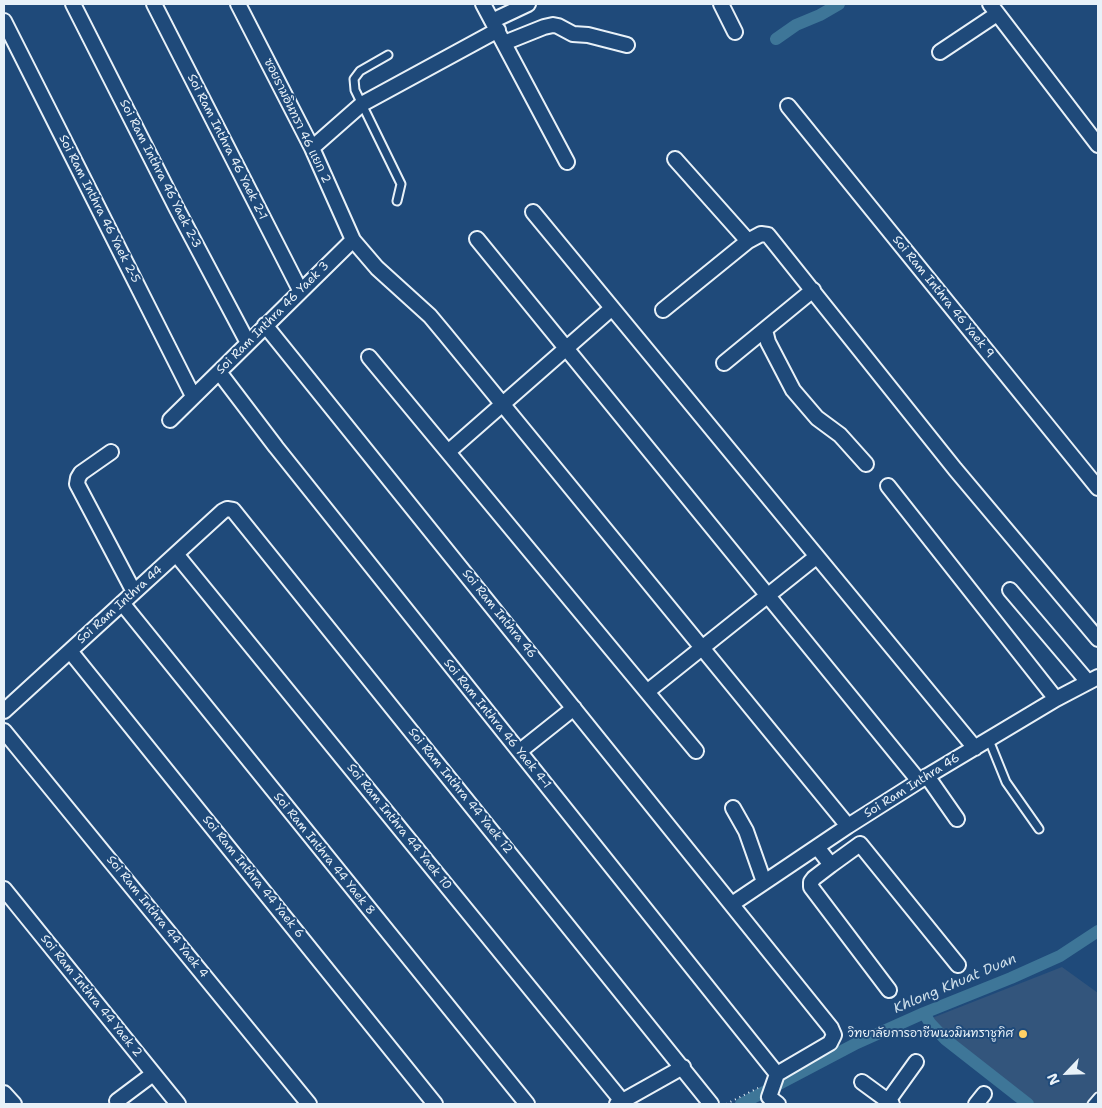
<!DOCTYPE html>
<meta charset="utf-8">
<style>
body{margin:0}
#map{position:relative;width:1102px;height:1108px;overflow:hidden;background:#1f4a7a;font-family:"Shantell Sans",sans-serif}
canvas{display:block}
.frame{position:absolute;inset:0;border:5px solid #e8f1f8;pointer-events:none}
.north{position:absolute;left:1042px;top:1048px;width:50px;height:50px;-webkit-text-stroke:4px #1f4a7a;paint-order:stroke;rotate:246deg;font-size:14px;font-weight:700;line-height:20px;text-align:center;color:#e8f1f8}
.north::after{content:'';display:block;margin:auto;width:18px;height:22px;background:#e8f1f8;clip-path:polygon(50% 0,100% 100%,50% 72%,0 100%)}
</style>
<div id="map">
<canvas width="1102" height="1108"></canvas>
<div class="frame"></div>
<div class="north">N</div>
</div>
<script>
const context = document.querySelector('canvas').getContext('2d');
context.lineJoin = 'round';
function fill(path, color) {
  context.fillStyle = color;
  context.fill(path, 'evenodd');
}
function shape(rows) {
  const path = new Path2D();
  for (const r of rows) {
    path.moveTo(r[0], r[1]);
    for (let i = 2; i < r.length; i += 2) path.lineTo(r[i], r[i + 1]);
  }
  return path;
}
function trace(path, color, width, dash) {
  context.strokeStyle = color;
  context.lineWidth = width;
  context.lineCap = dash ? 'butt' : 'round';
  context.setLineDash(dash || []);
  context.stroke(path);
}
function drawText(font, color, halo, rows, align = 'center') {
  context.font = font + ' "Shantell Sans","Playpen Sans Thai",sans-serif';
  context.lineWidth = 4;
  context.setLineDash([]);
  context.textBaseline = 'middle';
  context.strokeStyle = halo;
  context.fillStyle = color;
  for (const [text, x, y, turn = 0] of rows) {
    context.save();
    context.translate(x, y);
    context.rotate((+turn || 0) * Math.PI / 180);
    context.textAlign = isNaN(turn) ? turn : align;
    if (halo) context.strokeText(text, 0, 0);
    context.fillText(text, 0, 0);
    context.restore();
  }
}
const built = shape([
 [1062,967,1098,993,1098,1104,1035,1104,953,1041,932,1018]
]);
const canal = shape([
 [776,39,796,25,820,15,839,4],
 [924,1013,930,1023,945,1039,1028,1104],
 [741,1104,857,1043,924,1013,1011,978,1060,956,1098,931]
]);
const path = shape([
 [726,1104,758,1088]
]);
const lane = shape([
 [388,55,360,71,354,79,355,90,401,184,397,201],
 [989,740,1006,782,1039,829],
 [1092,1104,1098,1097]
]);
const street = shape([
 [73,4,177,209,248,343],
 [154,4,300,290],
 [238,4,312,148,353,240,377,268,430,316,445,334,848,826],
 [483,4,567,162],
 [721,4,735,32],
 [990,4,1098,145],
 [4,21,193,396],
 [492,21,528,4],
 [504,43,544,27,553,25,558,26,573,34,588,35,627,45],
 [940,52,997,14],
 [788,106,1098,488],
 [312,148,362,104,498,30],
 [675,159,748,241],
 [533,212,975,748],
 [477,239,919,781],
 [663,310,748,241,761,234,768,235,955,469,1098,639],
 [265,325,831,1028,834,1035,830,1043,777,1074,769,1097,778,1104],
 [765,330,768,342,793,390,817,418,840,435,866,464],
 [369,357,696,751],
 [724,363,813,290],
 [219,372,276,447,777,1074],
 [170,420,353,240],
 [111,452,81,473,78,478,77,484,134,592],
 [448,452,611,309],
 [888,486,1056,699],
 [176,554,622,1101],
 [1010,590,1088,682],
 [122,603,527,1104],
 [70,651,435,1104],
 [648,691,816,557],
 [4,711,223,511,227,509,233,510,711,1104],
 [4,731,309,1104],
 [520,751,574,708],
 [927,776,957,819],
 [733,808,746,831,764,882],
 [817,847,831,865,814,878,811,882,811,887,889,990],
 [831,865,860,844,958,965],
 [4,889,178,1104],
 [732,904,848,826,919,781,1056,699,1098,677],
 [862,1082,892,1104],
 [4,1093,14,1104],
 [117,1101,153,1074],
 [888,1101,916,1062],
 [617,1104,683,1067],
 [976,1104,984,1094]
]);
const markers = [
 [1023,1034,5,"#ffd166"]
];
const streetNames = [
 ["ซอยรามอินทรา 46 แยก 2",297,121,64],
 ["Soi Ram Inthra 46 Yaek 2-1",227,147,63],
 ["Soi Ram Inthra 46 Yaek 2-3",160,174,63],
 ["Soi Ram Inthra 46 Yaek 2-5",99,209,63],
 ["Soi Ram Inthra 46 Yaek 9",943,297,51],
 ["Soi Ram Inthra 46 Yaek 3",273,318,-45],
 ["Soi Ram Inthra 44",120,605,-42],
 ["Soi Ram Inthra 46",499,614,51],
 ["Soi Ram Inthra 46 Yaek 4-1",497,724,51],
 ["Soi Ram Inthra 46",912,786,-32],
 ["Soi Ram Inthra 44 Yaek 12",460,791,51],
 ["Soi Ram Inthra 44 Yaek 10",399,827,51],
 ["Soi Ram Inthra 44 Yaek 8",324,854,51],
 ["Soi Ram Inthra 44 Yaek 6",253,877,51],
 ["Soi Ram Inthra 44 Yaek 4",157,917,51],
 ["Soi Ram Inthra 44 Yaek 2",91,996,51]
];
const poiNames = [
 ["วิทยาลัยการอาชีพนวมินทราชูทิศ",1013,1034]
];
const waterNames = [
 ["Khlong Khuat Duan",955,984,-23]
];
fill(built, '#33557c');
trace(canal, '#3e7698', 12);
trace(lane, '#e8f1f8', 11);
trace(street, '#e8f1f8', 18);
trace(path, '#e8f1f8', 2, [1, 4]);
trace(lane, '#1f4a7a', 7);
trace(street, '#1f4a7a', 14);
for (const [x, y, r, color] of markers) {
  const dot = new Path2D();
  dot.arc(x, y, r, 0, 2 * Math.PI);
  context.fillStyle = color;
  context.fill(dot);
  trace(dot, '#1f4a7a', 2);
}
drawText('12px', '#e8f1f8', '#1f4a7a', streetNames);
drawText('12px', '#e8f1f8', '#1f4a7a', poiNames, 'right');
drawText('italic 14px', '#cedfea', '#1f4a7a', waterNames);
</script>
